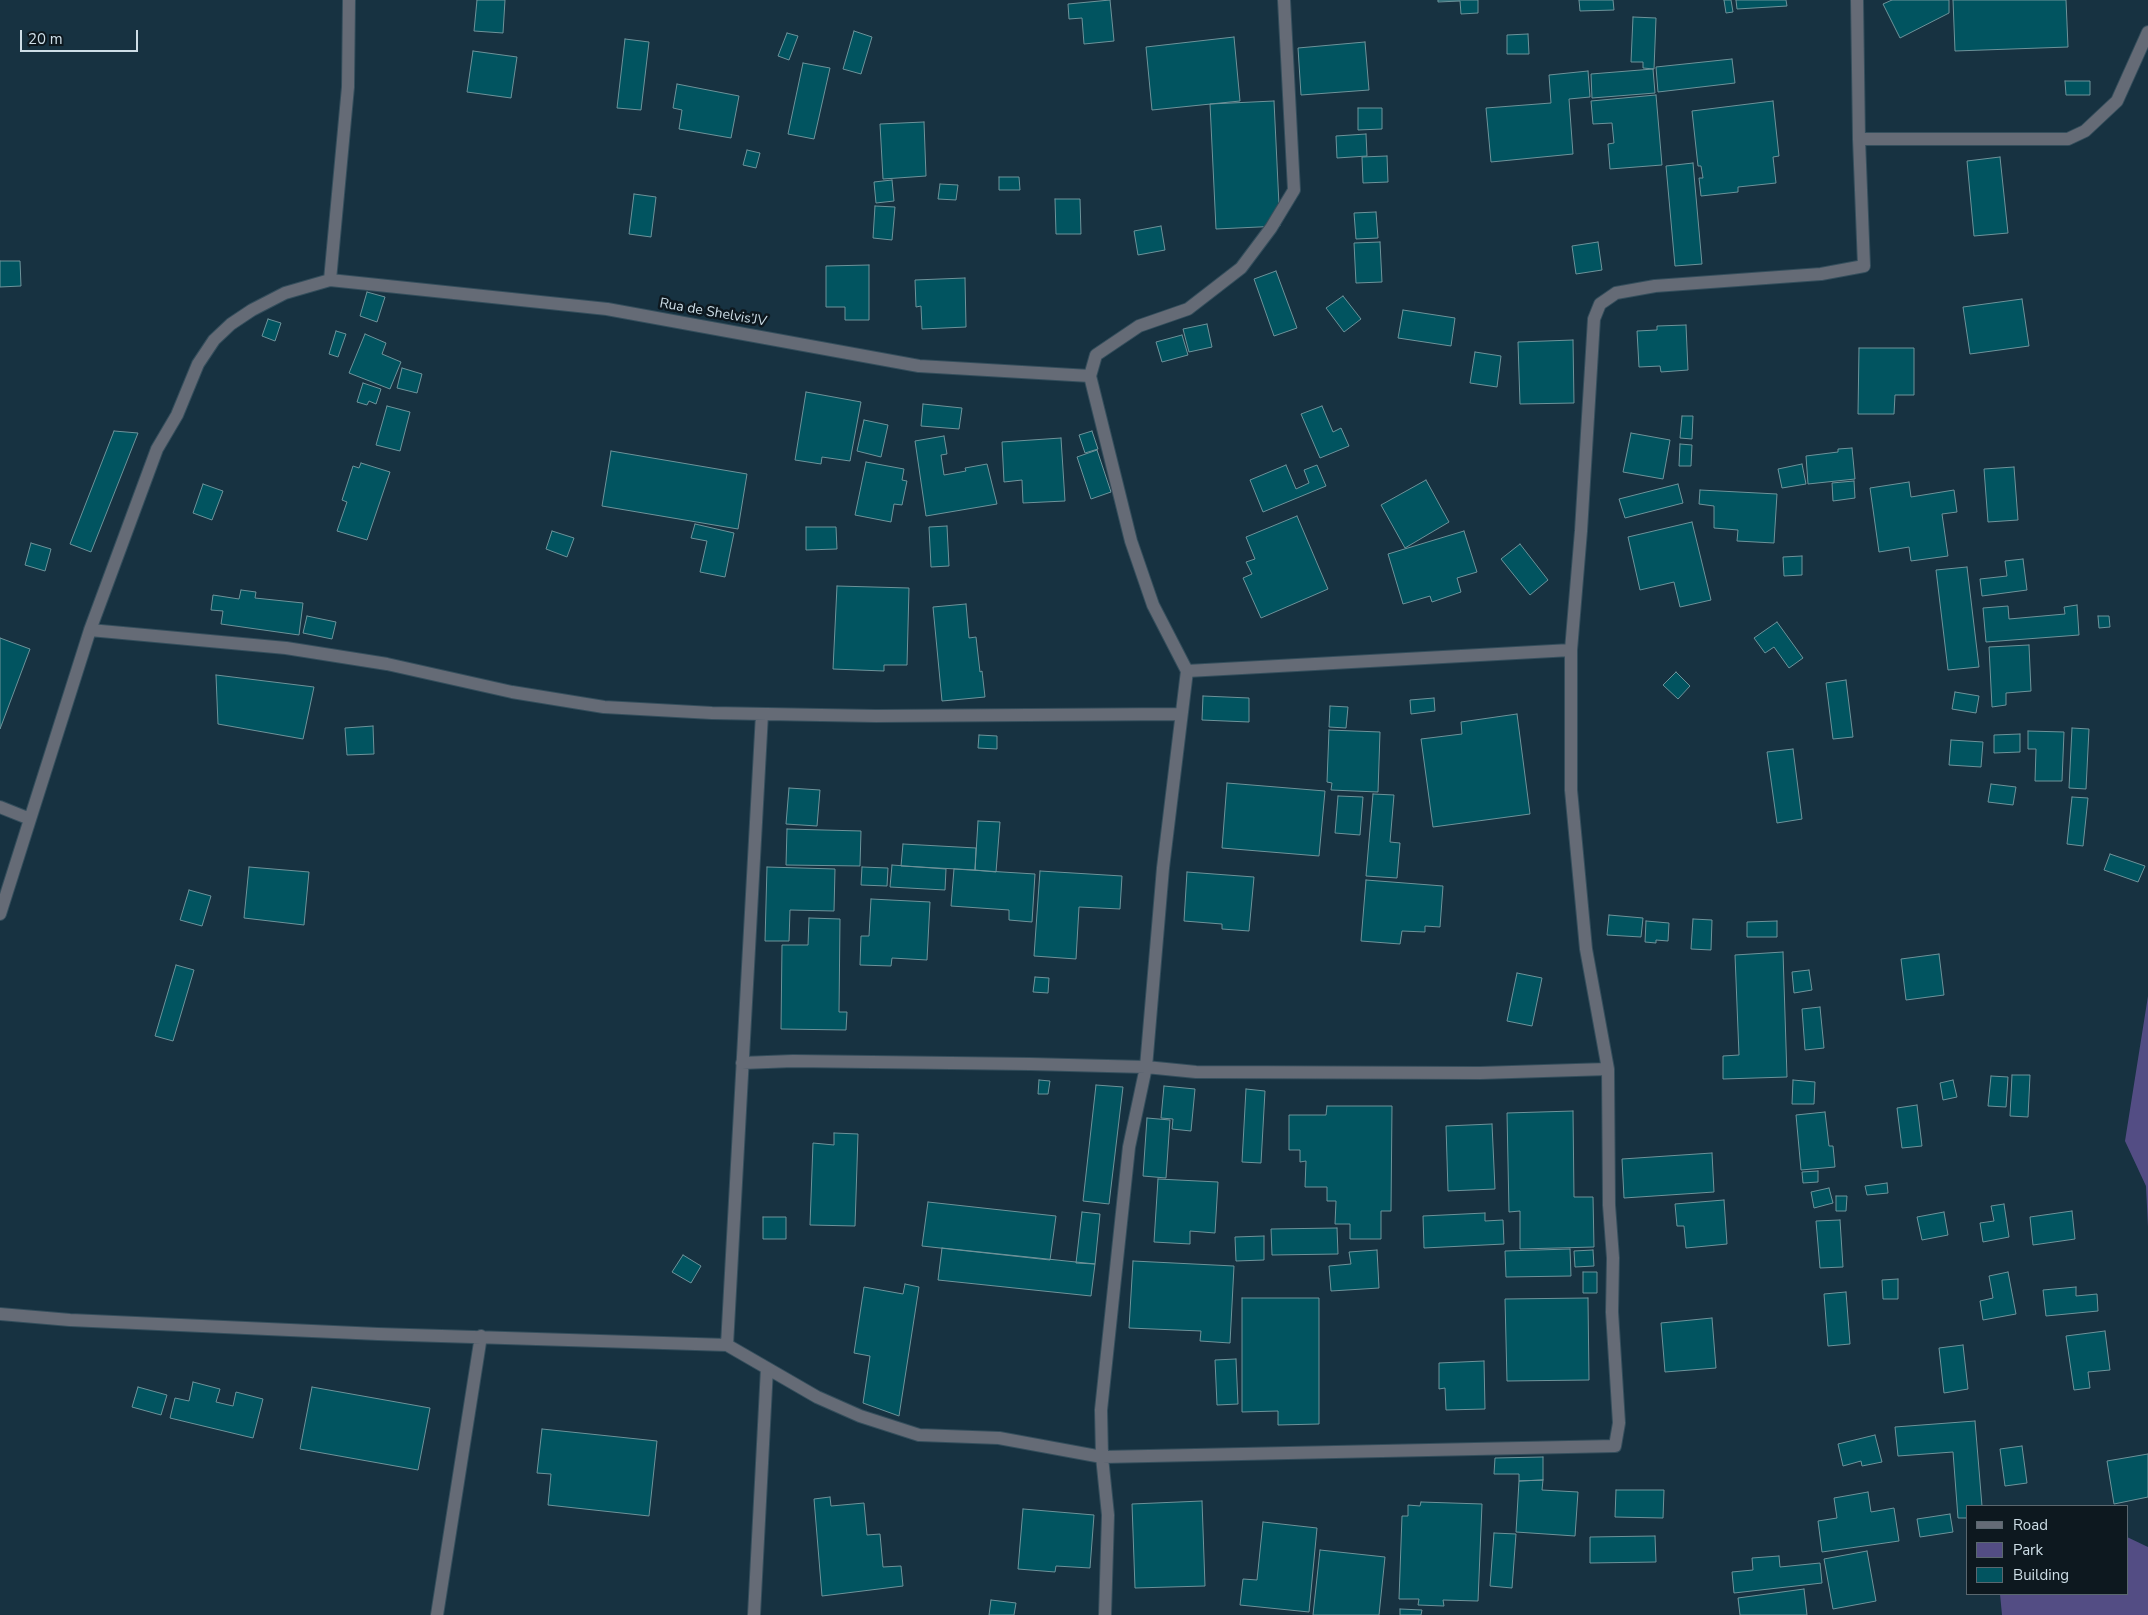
<!DOCTYPE html>
<meta charset="utf-8">
<style>
body{margin:0}
#map{position:relative;width:2148px;height:1615px;overflow:hidden;background:#173241;font-family:"Nunito Sans",sans-serif}
canvas{display:block}
.legend{position:absolute;left:1966px;top:1505px;width:162px;height:90px;box-sizing:border-box;background:#0d181f;border:1px solid #5a676f;margin:0;padding:6px 9px;list-style:none;font-size:15px;color:#cedee7}
.legend li{display:flex;align-items:center;gap:10px;height:25px}
.legend b{width:25px;border:1px solid #5a676f}
.scale{position:absolute;left:20px;top:30px;width:118px;height:22px;box-sizing:border-box;border:2px solid #cedee7;border-top:0;padding-left:6px;font-size:15px;line-height:18px;white-space:nowrap;color:#cedee7;-webkit-text-stroke:4px #0d181f;paint-order:stroke}
</style>
<div id="map">
<canvas width="2148" height="1615"></canvas>
<ul class="legend">
<li><b style="height:6px;background:#656b76"></b>Road</li>
<li><b style="height:14px;background:#534d84"></b>Park</li>
<li><b style="height:14px;background:#015460"></b>Building</li>
</ul>
<div class="scale">20 m</div>
</div>
<script>
const context = document.querySelector('canvas').getContext('2d');
context.lineJoin = 'round';
function fill(path, color) {
  context.fillStyle = color;
  context.fill(path, 'evenodd');
}
function shape(rows) {
  const path = new Path2D();
  for (const r of rows) {
    path.moveTo(r[0], r[1]);
    for (let i = 2; i < r.length; i += 2) path.lineTo(r[i], r[i + 1]);
  }
  return path;
}
function trace(path, color, width, dash) {
  context.strokeStyle = color;
  context.lineWidth = width;
  context.lineCap = dash ? 'butt' : 'round';
  context.setLineDash(dash || []);
  context.stroke(path);
}
function drawText(font, color, halo, rows, align = 'center') {
  context.font = font + ' "Nunito Sans",sans-serif';
  context.lineWidth = 5;
  context.setLineDash([]);
  context.textBaseline = 'middle';
  context.strokeStyle = halo;
  context.fillStyle = color;
  for (const [text, x, y, turn = 0] of rows) {
    context.save();
    context.translate(x, y);
    context.rotate((+turn || 0) * Math.PI / 180);
    context.textAlign = isNaN(turn) ? turn : align;
    if (halo) context.strokeText(text, 0, 0);
    context.fillText(text, 0, 0);
    context.restore();
  }
}
const green = shape([
 [2148,996,2148,1227,2146,1186,2125,1141],
 [2127,1537,2148,1547,2148,1615,2002,1615,2000,1594,2127,1594]
]);
const building = shape([
 [477,0,505,0,503,33,474,31,477,0],
 [1110,0,1114,41,1084,44,1082,18,1069,19,1068,4,1110,0],
 [1438,0,1478,0,1478,13,1461,14,1460,1,1438,2,1438,0],
 [1579,0,1613,0,1614,10,1580,11,1579,0],
 [1724,0,1731,0,1733,12,1726,13,1724,0],
 [1736,0,1786,0,1787,6,1737,9,1736,0],
 [1892,0,1949,0,1949,13,1900,38,1883,4,1892,0],
 [1953,0,2066,0,2068,47,1955,51,1953,0],
 [1633,17,1656,18,1654,69,1643,68,1643,62,1631,62,1633,17],
 [854,31,872,37,861,74,843,69,854,31],
 [787,33,798,36,789,60,778,56,787,33],
 [1528,34,1529,54,1507,54,1507,35,1528,34],
 [1234,37,1240,101,1152,110,1146,47,1234,37],
 [625,39,649,42,641,110,617,108,625,39],
 [1365,42,1369,90,1301,95,1298,48,1365,42],
 [473,51,517,57,511,98,467,92,473,51],
 [1732,59,1735,83,1658,92,1656,67,1732,59],
 [803,63,830,68,814,139,788,134,803,63],
 [1653,69,1655,93,1592,98,1591,74,1653,69],
 [1588,71,1590,97,1569,99,1573,154,1491,162,1486,108,1551,103,1549,75,1588,71],
 [2065,81,2090,81,2090,95,2066,95,2065,81],
 [677,84,739,96,731,138,679,129,682,110,673,108,677,84],
 [1656,95,1662,165,1610,169,1608,144,1614,143,1612,123,1593,124,1591,101,1656,95],
 [1274,101,1280,226,1216,229,1210,104,1274,101],
 [1773,101,1779,156,1773,157,1776,183,1738,187,1738,192,1701,196,1699,178,1703,178,1701,166,1698,166,1692,111,1773,101],
 [1358,108,1382,108,1382,129,1358,130,1358,108],
 [924,122,926,176,883,179,880,124,924,122],
 [1366,134,1367,156,1337,158,1336,136,1366,134],
 [747,150,760,153,756,168,743,165,747,150],
 [1387,156,1388,182,1363,183,1362,157,1387,156],
 [2000,157,2008,233,1974,236,1967,161,2000,157],
 [1693,163,1702,264,1675,266,1666,166,1693,163],
 [999,177,1019,177,1020,190,999,190,999,177],
 [892,180,894,201,876,203,874,182,892,180],
 [940,184,958,185,956,200,938,199,940,184],
 [634,194,656,197,651,237,629,234,634,194],
 [1055,199,1080,199,1081,234,1056,234,1055,199],
 [875,206,895,207,892,240,873,238,875,206],
 [1376,212,1378,238,1356,239,1354,213,1376,212],
 [1161,226,1165,250,1138,255,1134,231,1161,226],
 [1380,242,1382,282,1356,283,1354,243,1380,242],
 [1598,242,1602,270,1576,274,1572,246,1598,242],
 [0,261,20,261,21,286,0,287,0,261],
 [869,265,869,320,845,320,845,307,826,307,826,266,869,265],
 [1276,271,1297,328,1274,336,1254,279,1276,271],
 [965,278,966,327,922,329,921,306,916,307,915,280,965,278],
 [367,292,385,297,377,322,360,316,367,292],
 [1343,296,1361,319,1344,332,1326,308,1343,296],
 [2022,299,2029,346,1970,354,1963,307,2022,299],
 [1403,310,1455,318,1451,346,1398,338,1403,310],
 [268,319,281,323,275,341,262,336,268,319],
 [1207,324,1212,347,1189,352,1183,329,1207,324],
 [1686,325,1688,370,1661,372,1660,366,1639,367,1637,331,1657,330,1657,326,1686,325],
 [336,331,346,334,338,357,329,354,336,331],
 [365,334,386,343,382,354,401,362,390,389,349,373,365,334],
 [1182,335,1188,355,1162,362,1156,342,1182,335],
 [1573,340,1574,403,1520,404,1518,342,1573,340],
 [1859,348,1914,348,1914,395,1895,395,1894,414,1858,414,1859,348],
 [1475,352,1501,356,1497,387,1470,383,1475,352],
 [402,368,422,374,417,393,397,388,402,368],
 [363,383,381,389,376,404,369,401,367,405,357,402,363,383],
 [806,392,861,402,850,461,822,457,821,464,795,460,806,392],
 [923,404,962,408,959,429,921,426,923,404],
 [387,406,410,412,400,451,376,445,387,406],
 [1322,406,1333,432,1341,428,1349,446,1320,458,1301,414,1322,406],
 [1682,416,1693,416,1692,439,1680,438,1682,416],
 [864,420,888,425,881,457,857,451,864,420],
 [114,431,138,433,91,552,70,544,114,431],
 [1092,431,1098,449,1085,453,1079,435,1092,431],
 [1631,433,1670,440,1663,479,1623,472,1631,433],
 [944,436,947,454,941,455,944,475,966,471,965,468,987,464,997,504,926,516,915,441,944,436],
 [1061,438,1065,501,1023,503,1022,480,1004,482,1002,442,1061,438],
 [1680,444,1692,445,1691,466,1679,466,1680,444],
 [1852,448,1855,479,1808,484,1806,456,1838,452,1838,449,1852,448],
 [1097,450,1111,492,1091,499,1077,457,1097,450],
 [611,451,747,474,738,529,602,506,611,451],
 [866,462,904,469,902,480,907,481,902,505,894,504,891,522,855,515,866,462],
 [361,463,390,472,367,540,337,531,347,502,342,500,353,466,359,468,361,463],
 [1802,464,1806,484,1782,488,1778,469,1802,464],
 [1286,465,1296,489,1309,483,1304,470,1317,465,1326,486,1263,512,1250,480,1286,465],
 [2014,467,2018,520,1988,522,1984,469,2014,467],
 [1426,480,1449,522,1405,548,1381,505,1426,480],
 [1854,481,1855,498,1833,501,1832,483,1854,481],
 [1909,482,1911,497,1954,490,1957,512,1942,514,1948,556,1911,561,1909,547,1879,552,1870,488,1909,482],
 [203,484,223,491,212,520,193,513,203,484],
 [1678,484,1683,503,1625,518,1619,499,1678,484],
 [1700,490,1777,494,1774,543,1737,541,1738,530,1714,528,1714,506,1699,504,1700,490],
 [1297,516,1328,589,1261,618,1243,578,1252,574,1246,562,1255,559,1246,537,1297,516],
 [1692,522,1711,600,1680,607,1674,582,1640,590,1628,537,1692,522],
 [695,524,734,533,725,577,700,572,707,541,691,538,695,524],
 [947,526,949,566,931,567,929,527,947,526],
 [806,527,836,527,837,549,806,550,806,527],
 [552,531,574,538,567,557,546,549,552,531],
 [1464,531,1477,572,1457,578,1461,592,1432,602,1430,596,1403,604,1388,554,1464,531],
 [31,543,51,549,45,571,25,565,31,543],
 [1520,544,1548,580,1530,595,1501,559,1520,544],
 [1802,556,1802,575,1784,576,1783,557,1802,556],
 [2023,559,2027,590,1982,596,1980,579,2007,576,2005,561,2023,559],
 [1967,567,1979,667,1948,670,1936,570,1967,567],
 [837,586,909,588,907,665,884,665,884,671,833,669,837,586],
 [241,590,256,592,255,598,303,603,299,635,221,624,223,611,211,610,213,595,239,599,241,590],
 [966,604,969,638,976,637,980,672,982,671,985,697,942,701,933,607,966,604],
 [2077,605,2079,635,1986,642,1983,608,2008,606,2009,619,2065,614,2064,607,2077,605],
 [307,616,336,622,332,639,303,633,307,616],
 [2098,616,2109,616,2110,627,2099,628,2098,616],
 [1777,622,1803,658,1789,668,1774,647,1765,653,1754,638,1777,622],
 [0,638,30,649,0,729,0,638],
 [2029,645,2031,691,2006,693,2006,705,1992,707,1989,647,2029,645],
 [1676,672,1690,686,1678,699,1663,685,1676,672],
 [216,675,314,687,303,739,218,724,216,675],
 [1846,680,1853,737,1833,739,1826,683,1846,680],
 [1955,692,1979,696,1976,713,1952,709,1955,692],
 [1203,696,1249,698,1249,722,1202,720,1203,696],
 [1434,698,1435,711,1411,714,1410,700,1434,698],
 [1330,706,1348,707,1346,728,1329,727,1330,706],
 [1517,714,1530,814,1433,827,1421,739,1462,734,1461,722,1517,714],
 [373,726,374,754,347,755,345,728,373,726],
 [2072,728,2089,729,2086,789,2069,788,2072,728],
 [1329,730,1380,732,1378,792,1331,790,1332,783,1327,782,1329,730],
 [2028,731,2064,732,2062,781,2035,781,2036,749,2028,749,2028,731],
 [2020,734,2020,752,1994,753,1994,735,2020,734],
 [979,735,997,736,997,749,978,748,979,735],
 [1951,740,1983,742,1981,767,1949,765,1951,740],
 [1793,749,1802,819,1777,823,1767,752,1793,749],
 [1227,783,1325,791,1319,856,1222,848,1227,783],
 [1991,784,2016,787,2013,805,1988,802,1991,784],
 [789,788,820,790,817,826,786,824,789,788],
 [1373,794,1394,795,1390,842,1400,843,1397,878,1366,876,1373,794],
 [1338,796,1363,797,1360,835,1335,833,1338,796],
 [2072,797,2088,798,2083,846,2067,844,2072,797],
 [978,821,1000,822,996,872,975,870,978,821],
 [787,829,861,831,860,866,786,865,787,829],
 [903,844,976,848,975,870,901,866,903,844],
 [2110,854,2145,866,2138,882,2104,870,2110,854],
 [892,865,946,869,945,890,890,887,892,865],
 [249,867,309,872,304,925,244,918,249,867],
 [767,867,835,869,834,911,790,910,789,941,765,941,767,867],
 [862,867,888,868,887,886,861,885,862,867],
 [954,869,1035,874,1032,922,1009,920,1009,910,951,906,954,869],
 [1040,871,1122,876,1120,909,1079,907,1076,959,1034,956,1040,871],
 [1187,872,1254,877,1249,931,1222,929,1222,924,1184,921,1187,872],
 [1366,880,1443,886,1440,927,1425,926,1425,932,1402,931,1400,944,1361,941,1366,880],
 [189,890,211,896,202,926,180,920,189,890],
 [871,899,930,902,927,960,892,958,891,966,860,965,861,936,869,936,871,899],
 [1609,915,1643,918,1641,937,1607,935,1609,915],
 [809,918,840,919,839,1012,847,1012,846,1030,781,1029,782,945,808,945,809,918],
 [1693,919,1712,920,1711,950,1691,949,1693,919],
 [1646,921,1669,923,1668,941,1656,940,1656,943,1645,942,1646,921],
 [1777,921,1777,937,1747,937,1747,922,1777,921],
 [1783,952,1787,1077,1723,1079,1723,1056,1739,1055,1735,955,1783,952],
 [1939,954,1944,995,1906,1000,1901,959,1939,954],
 [176,965,194,970,173,1041,155,1036,176,965],
 [1809,970,1812,990,1794,993,1792,972,1809,970],
 [1517,973,1542,978,1532,1026,1507,1021,1517,973],
 [1035,977,1049,978,1048,993,1033,992,1035,977],
 [1820,1007,1824,1048,1805,1050,1802,1009,1820,1007],
 [2012,1075,2030,1075,2028,1117,2010,1116,2012,1075],
 [1991,1076,2008,1077,2006,1107,1988,1106,1991,1076],
 [1039,1080,1050,1081,1048,1094,1038,1094,1039,1080],
 [1793,1080,1815,1082,1814,1104,1792,1104,1793,1080],
 [1953,1080,1957,1097,1943,1100,1940,1083,1953,1080],
 [1096,1085,1123,1087,1109,1204,1083,1201,1096,1085],
 [1164,1086,1195,1089,1191,1131,1172,1129,1173,1119,1161,1118,1164,1086],
 [1246,1089,1265,1091,1261,1163,1242,1162,1246,1089],
 [1917,1105,1922,1146,1902,1148,1897,1108,1917,1105],
 [1327,1106,1392,1106,1391,1211,1381,1211,1381,1239,1350,1239,1350,1224,1335,1224,1336,1201,1327,1201,1327,1187,1305,1187,1306,1161,1300,1162,1300,1150,1289,1150,1289,1115,1326,1115,1327,1106],
 [1573,1111,1574,1197,1593,1197,1594,1247,1520,1249,1520,1211,1509,1212,1507,1113,1573,1111],
 [1825,1112,1829,1146,1833,1146,1835,1167,1801,1170,1796,1115,1825,1112],
 [1147,1118,1170,1120,1166,1178,1143,1176,1147,1118],
 [1492,1124,1495,1189,1448,1191,1446,1126,1492,1124],
 [834,1133,858,1134,855,1226,810,1225,813,1143,834,1145,834,1133],
 [1712,1153,1714,1192,1624,1198,1622,1159,1712,1153],
 [1818,1171,1818,1182,1803,1183,1802,1172,1818,1171],
 [1158,1179,1218,1182,1215,1233,1190,1231,1190,1244,1154,1242,1158,1179],
 [1887,1183,1888,1193,1867,1195,1865,1186,1887,1183],
 [1829,1188,1833,1203,1814,1208,1811,1192,1829,1188],
 [1836,1196,1847,1196,1846,1211,1836,1211,1836,1196],
 [1724,1200,1727,1244,1686,1248,1684,1226,1677,1226,1675,1204,1724,1200],
 [928,1202,1056,1216,1050,1260,922,1246,928,1202],
 [2004,1204,2009,1237,1983,1242,1980,1223,1994,1221,1991,1206,2004,1204],
 [2072,1211,2075,1239,2033,1245,2030,1217,2072,1211],
 [1082,1212,1100,1214,1095,1264,1076,1263,1082,1212],
 [1944,1212,1948,1235,1922,1240,1917,1217,1944,1212],
 [1485,1213,1485,1221,1503,1220,1504,1244,1424,1248,1423,1216,1485,1213],
 [763,1217,786,1217,786,1239,763,1239,763,1217],
 [1840,1220,1843,1267,1820,1268,1816,1221,1840,1220],
 [1337,1228,1338,1254,1272,1255,1271,1229,1337,1228],
 [1264,1236,1264,1260,1236,1261,1235,1237,1264,1236],
 [942,1248,1095,1264,1091,1296,938,1280,942,1248],
 [1570,1249,1571,1276,1506,1277,1505,1251,1570,1249],
 [1377,1250,1379,1288,1331,1291,1329,1266,1351,1264,1349,1252,1377,1250],
 [1593,1250,1594,1266,1575,1267,1574,1251,1593,1250],
 [683,1255,701,1266,691,1283,672,1272,683,1255],
 [1133,1261,1234,1266,1230,1343,1200,1341,1201,1331,1129,1328,1133,1261],
 [1583,1272,1597,1272,1597,1293,1583,1293,1583,1272],
 [2008,1272,2016,1314,1983,1320,1980,1301,1993,1298,1989,1276,2008,1272],
 [1898,1279,1898,1299,1883,1299,1882,1280,1898,1279],
 [905,1284,919,1287,899,1416,863,1403,870,1356,854,1353,864,1287,903,1294,905,1284],
 [2076,1287,2076,1296,2097,1294,2098,1311,2046,1316,2043,1290,2076,1287],
 [1846,1292,1850,1344,1828,1346,1824,1294,1846,1292],
 [1242,1298,1319,1298,1319,1424,1278,1425,1278,1411,1242,1412,1242,1298],
 [1588,1298,1589,1380,1507,1381,1505,1299,1588,1298],
 [1712,1318,1716,1368,1665,1372,1661,1323,1712,1318],
 [2105,1331,2110,1370,2088,1372,2090,1388,2074,1390,2066,1336,2105,1331],
 [1963,1345,1968,1389,1944,1393,1939,1348,1963,1345],
 [1236,1359,1238,1404,1217,1405,1215,1360,1236,1359],
 [1484,1361,1485,1409,1446,1410,1445,1388,1439,1389,1439,1363,1484,1361],
 [193,1382,220,1389,216,1402,233,1406,236,1392,263,1399,253,1438,170,1418,175,1398,189,1401,193,1382],
 [138,1387,167,1395,161,1415,132,1407,138,1387],
 [312,1387,430,1408,418,1470,300,1449,312,1387],
 [1975,1421,1982,1506,1967,1506,1967,1518,1958,1518,1953,1452,1898,1456,1895,1427,1975,1421],
 [542,1429,657,1441,649,1516,548,1505,551,1474,537,1473,542,1429],
 [1875,1435,1882,1462,1862,1466,1861,1461,1843,1466,1838,1444,1875,1435],
 [2022,1446,2027,1483,2005,1486,2000,1449,2022,1446],
 [2148,1454,2148,1497,2114,1504,2107,1461,2148,1454],
 [1543,1457,1543,1480,1519,1481,1519,1474,1494,1474,1495,1458,1543,1457],
 [1543,1480,1542,1490,1578,1492,1575,1536,1516,1532,1519,1481,1543,1480],
 [1616,1490,1664,1490,1663,1518,1615,1517,1616,1490],
 [1868,1492,1871,1512,1894,1508,1899,1541,1822,1552,1818,1521,1837,1518,1834,1498,1868,1492],
 [830,1497,831,1506,864,1503,867,1535,880,1534,883,1567,901,1566,903,1586,822,1596,814,1499,830,1497],
 [1202,1501,1205,1586,1135,1588,1132,1504,1202,1501],
 [1421,1502,1482,1504,1478,1601,1443,1600,1444,1606,1418,1605,1419,1599,1399,1599,1402,1516,1408,1516,1408,1505,1420,1506,1421,1502],
 [1023,1509,1094,1515,1090,1568,1056,1566,1055,1572,1018,1569,1023,1509],
 [1950,1514,1953,1532,1920,1537,1917,1519,1950,1514],
 [1263,1522,1317,1528,1309,1612,1240,1605,1243,1579,1257,1580,1263,1522],
 [1494,1533,1516,1534,1512,1588,1490,1586,1494,1533],
 [1655,1536,1656,1562,1590,1563,1590,1537,1655,1536],
 [1320,1550,1385,1557,1379,1615,1313,1615,1320,1550],
 [1867,1551,1876,1601,1833,1609,1824,1559,1867,1551],
 [1779,1556,1780,1567,1820,1563,1822,1583,1734,1593,1732,1572,1753,1570,1752,1558,1779,1556],
 [1804,1589,1807,1615,1740,1615,1738,1598,1804,1589],
 [991,1600,1016,1603,1014,1615,989,1615,991,1600],
 [1400,1609,1422,1610,1421,1615,1400,1615,1400,1609]
]);
const minor = shape([
 [1859,139,2068,139,2085,131,2117,101,2148,32],
 [330,280,607,309,919,366,1090,376],
 [90,630,286,648,387,664,512,692,604,707,712,713,876,716,1180,714],
 [1187,671,1571,650],
 [0,807,30,819],
 [0,914,90,630,157,449,177,415,198,364,214,340,231,324,252,310,285,293,330,280,348,87,349,0],
 [742,1063,793,1061,1030,1064,1146,1067,1196,1072,1480,1073,1608,1069],
 [0,1314,70,1320,378,1334,727,1345,817,1397,860,1416,919,1435,999,1438,1102,1457,1615,1446,1619,1423,1612,1312,1613,1258,1609,1205,1608,1069,1586,949,1571,790,1571,650,1581,531,1594,319,1600,304,1616,293,1655,286,1821,274,1864,266,1859,139,1857,0],
 [727,1345,762,714],
 [437,1615,481,1336],
 [754,1615,767,1368],
 [1105,1615,1108,1515,1102,1457,1101,1410,1129,1147,1146,1067,1163,868,1187,671,1153,605,1131,541,1090,376,1096,355,1139,326,1188,309,1241,268,1271,228,1294,190,1284,0]
]);
const streetNames = [
 ["Rua de Shelvis’JV",713,313,10]
];
fill(green, '#534d84');
fill(building, '#015460');
trace(building, '#6d939a', 1);
trace(minor, '#344e5c', 14);
trace(minor, '#656b76', 12);
drawText('14px', '#cedee7', '#0d181f', streetNames);
</script>
